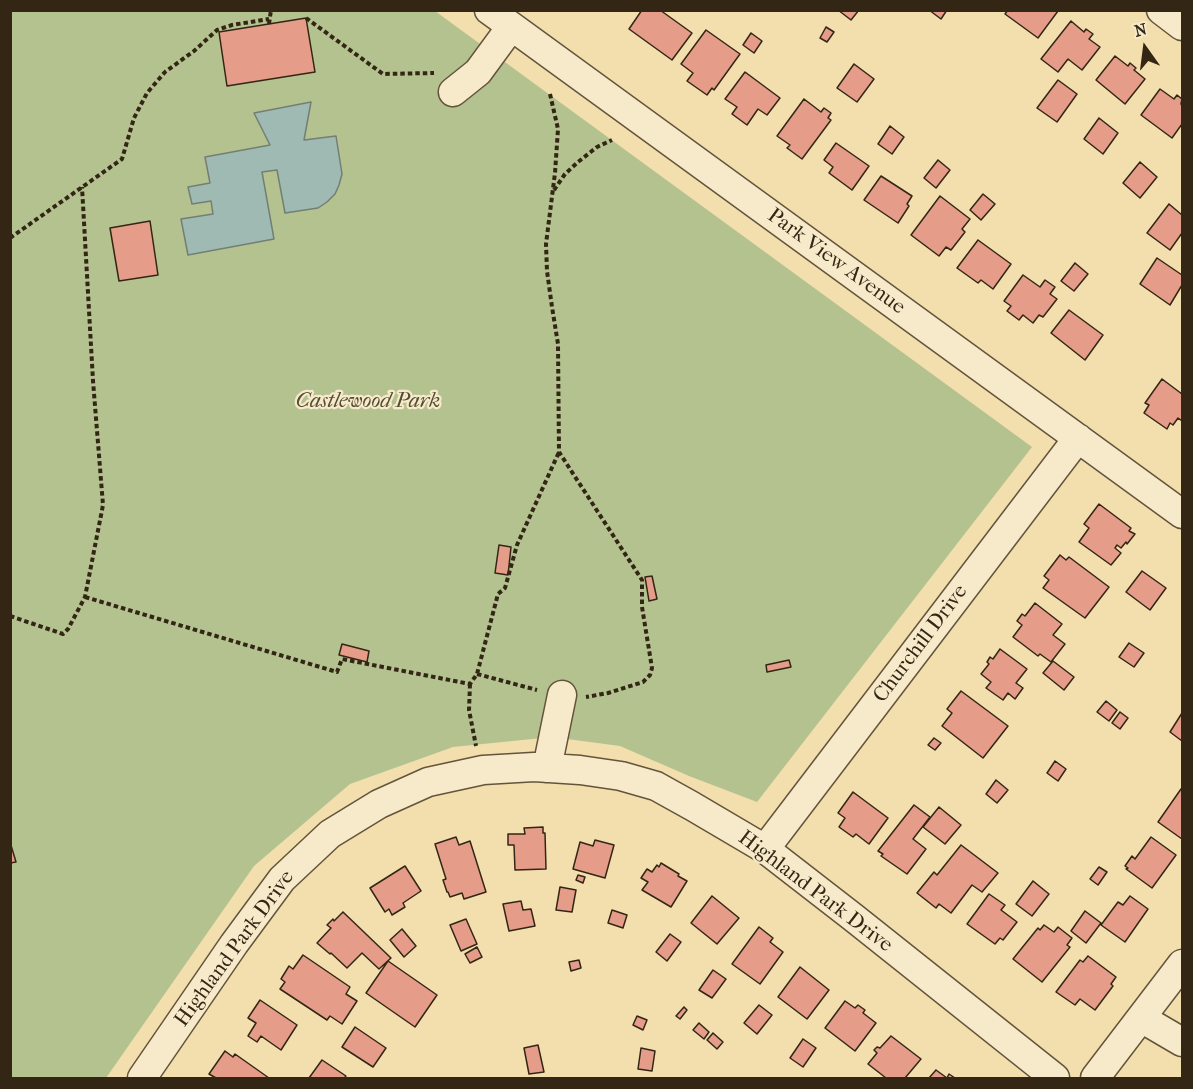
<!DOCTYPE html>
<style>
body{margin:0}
#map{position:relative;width:1193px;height:1089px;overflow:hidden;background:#f3dead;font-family:"IM FELL French Canon",serif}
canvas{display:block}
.frame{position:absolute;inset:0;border:12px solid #332615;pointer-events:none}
.north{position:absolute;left:1115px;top:18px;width:60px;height:60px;-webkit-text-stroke:4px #f7eaca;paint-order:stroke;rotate:346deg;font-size:16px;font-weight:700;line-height:24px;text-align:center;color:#332615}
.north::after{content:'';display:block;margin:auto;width:21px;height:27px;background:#332615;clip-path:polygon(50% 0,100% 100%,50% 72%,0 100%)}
</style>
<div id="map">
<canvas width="1193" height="1089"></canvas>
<div class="frame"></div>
<div class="north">N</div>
</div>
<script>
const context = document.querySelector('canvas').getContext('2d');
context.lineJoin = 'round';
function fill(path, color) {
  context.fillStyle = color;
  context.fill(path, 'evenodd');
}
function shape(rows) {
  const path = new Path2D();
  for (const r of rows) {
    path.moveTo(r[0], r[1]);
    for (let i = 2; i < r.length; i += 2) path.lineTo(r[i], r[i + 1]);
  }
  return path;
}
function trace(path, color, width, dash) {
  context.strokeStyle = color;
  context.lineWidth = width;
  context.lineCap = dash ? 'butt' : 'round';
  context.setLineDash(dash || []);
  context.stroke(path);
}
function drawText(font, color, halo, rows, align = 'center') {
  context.font = font + ' "IM FELL French Canon",serif';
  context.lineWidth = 4.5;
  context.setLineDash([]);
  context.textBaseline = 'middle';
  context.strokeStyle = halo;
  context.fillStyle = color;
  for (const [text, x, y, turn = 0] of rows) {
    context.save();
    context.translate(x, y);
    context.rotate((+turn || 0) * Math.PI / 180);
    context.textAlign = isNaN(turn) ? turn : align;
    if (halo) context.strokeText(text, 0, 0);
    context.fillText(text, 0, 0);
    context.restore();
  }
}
const green = shape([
 [11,11,435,11,1032,447,757,802,689,776,620,746,552,737,453,747,350,784,254,866,106,1078,11,1078]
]);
const water = shape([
 [311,102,304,140,336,136,342,174,339,185,335,194,327,202,318,208,285,213,277,170,262,172,274,239,188,255,181,219,213,214,211,201,192,204,188,187,210,183,205,157,270,145,254,113,311,102]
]);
const building = shape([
 [642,10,660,10,692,33,672,60,629,29,642,10],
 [838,10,859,10,851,20,838,10],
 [929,10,947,10,941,19,929,10],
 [1008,10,1057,10,1058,11,1038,38,1005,14,1008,10],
 [306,18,315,72,227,86,219,32,306,18],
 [1071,21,1084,32,1086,29,1093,34,1089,39,1100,47,1082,70,1068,59,1058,72,1041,59,1071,21],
 [826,27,834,32,827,42,820,38,826,27],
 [706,30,740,54,714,90,712,88,707,95,687,81,693,73,681,64,706,30],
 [751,33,762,41,754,53,743,45,751,33],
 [1115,56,1128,66,1130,63,1136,68,1134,70,1145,79,1125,104,1096,80,1115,56],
 [854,64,874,79,857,102,837,88,854,64],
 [745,72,780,98,767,115,758,109,747,125,732,114,737,107,725,99,745,72],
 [1058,80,1077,94,1057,122,1037,108,1058,80],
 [1160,89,1174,99,1177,95,1182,99,1181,104,1182,106,1182,124,1172,138,1141,115,1160,89],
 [804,99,821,112,824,108,831,113,828,118,831,120,802,159,787,148,790,145,777,136,804,99],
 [1099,118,1118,133,1103,154,1084,139,1099,118],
 [890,126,904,137,892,154,878,144,890,126],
 [836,143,869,166,852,190,829,173,833,167,824,160,836,143],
 [938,160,950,170,936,188,924,178,938,160],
 [1140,162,1157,177,1140,198,1123,183,1140,162],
 [881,176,912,196,907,204,909,206,898,223,864,200,881,176],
 [983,194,995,204,981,220,970,210,983,194],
 [940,196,970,219,962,229,965,232,951,250,946,247,939,256,911,235,940,196],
 [1169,204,1182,215,1182,233,1170,250,1147,233,1169,204],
 [150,221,158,275,119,281,110,228,150,221],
 [978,240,1011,264,993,289,981,280,978,283,957,268,978,240],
 [1157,258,1182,275,1182,285,1170,305,1140,284,1157,258],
 [1075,263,1088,274,1074,291,1061,281,1075,263],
 [1023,275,1040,287,1045,280,1055,287,1050,294,1057,299,1043,317,1039,315,1033,323,1023,315,1019,320,1007,311,1011,306,1004,301,1023,275],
 [1069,310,1103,335,1085,360,1051,333,1069,310],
 [1162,379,1182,394,1182,421,1178,418,1173,425,1170,423,1167,429,1144,413,1149,405,1145,403,1162,379],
 [1099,504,1131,528,1129,531,1135,534,1127,544,1126,542,1121,548,1117,545,1115,548,1121,553,1111,565,1079,542,1089,528,1084,524,1099,504],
 [499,545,511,547,508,575,495,573,499,545],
 [1060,555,1066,560,1069,557,1109,587,1085,618,1043,588,1049,580,1044,576,1060,555],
 [1142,571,1166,588,1150,610,1126,592,1142,571],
 [652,576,657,599,649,601,645,577,652,576],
 [1035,603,1062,624,1053,635,1065,644,1051,662,1040,654,1038,656,1013,637,1022,625,1017,621,1022,614,1025,616,1035,603],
 [1129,643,1144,653,1134,667,1119,657,1129,643],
 [342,644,369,651,367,662,339,655,342,644],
 [1000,649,1027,669,1016,683,1023,688,1015,699,1008,693,1003,700,986,688,991,682,981,674,989,664,987,662,990,657,993,659,1000,649],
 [789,660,791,667,767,672,766,665,789,660],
 [1053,661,1074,677,1064,690,1043,673,1053,661],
 [961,691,1008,726,983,758,942,726,952,713,947,709,961,691],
 [1106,701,1117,710,1109,721,1097,712,1106,701],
 [1120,712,1128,718,1120,729,1112,723,1120,712],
 [1182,713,1182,741,1170,732,1182,713],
 [934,738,941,743,935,750,928,745,934,738],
 [1055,761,1066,769,1058,781,1047,773,1055,761],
 [996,780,1008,790,997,803,986,794,996,780],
 [1181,789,1182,791,1182,839,1158,822,1181,789],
 [853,792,888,818,869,844,856,834,853,837,839,827,845,818,838,813,853,792],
 [914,805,930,817,913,839,926,849,907,874,881,856,883,854,878,851,914,805],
 [939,807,961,825,945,844,923,827,939,807],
 [543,827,543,833,545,833,546,869,515,870,514,845,508,845,508,834,525,834,524,828,543,827],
 [456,837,459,845,470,841,486,892,464,899,462,893,450,897,448,892,447,892,443,880,446,879,435,844,456,837],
 [1151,837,1176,855,1152,888,1126,869,1128,868,1125,866,1132,856,1135,859,1151,837],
 [595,840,614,845,605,878,573,869,580,842,593,846,595,840],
 [10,842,16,862,10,863,10,842],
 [961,845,998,873,982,892,972,885,951,913,939,904,936,908,917,893,934,872,937,875,961,845],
 [661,863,679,874,678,876,687,881,671,907,642,890,648,882,641,878,647,869,652,872,657,865,659,867,661,863],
 [405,866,421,891,403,903,405,907,392,915,389,909,385,912,370,888,405,866],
 [1099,867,1107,872,1098,885,1090,879,1099,867],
 [578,875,585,877,583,883,576,880,578,875],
 [1033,881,1049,894,1032,916,1016,904,1033,881],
 [560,887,576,890,572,912,556,910,560,887],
 [989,894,1005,905,1001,910,1017,922,1003,940,1000,938,995,944,967,924,989,894],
 [712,896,739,918,717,944,691,923,712,896],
 [1130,896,1148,909,1125,942,1101,925,1118,902,1123,905,1130,896],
 [521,901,523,910,531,909,535,926,509,931,503,904,521,901],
 [612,910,627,915,623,928,608,923,612,910],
 [1085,911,1101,923,1086,943,1071,931,1085,911],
 [343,912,391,958,379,969,362,953,347,968,331,953,330,954,317,943,331,928,327,925,333,919,334,921,343,912],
 [466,919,477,944,461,951,450,925,466,919],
 [1044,925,1054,932,1058,927,1072,938,1067,945,1070,947,1042,982,1013,959,1038,928,1040,930,1044,925],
 [759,927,773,938,770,942,783,952,760,984,732,964,759,927],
 [402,929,416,946,404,957,390,940,402,929],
 [670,934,681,942,667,961,656,952,670,934],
 [477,947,482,957,470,963,465,954,477,947],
 [303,955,350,987,346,994,357,1001,342,1024,330,1016,327,1020,280,989,285,982,281,979,289,966,293,969,303,955],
 [1088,956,1116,977,1111,984,1113,986,1095,1010,1080,999,1075,1005,1056,992,1080,960,1083,962,1088,956],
 [579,960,581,968,571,971,569,962,579,960],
 [388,961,437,995,415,1027,366,993,388,961],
 [800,967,829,990,807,1019,778,997,800,967],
 [713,970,726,979,712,998,699,990,713,970],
 [260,1000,297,1025,281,1050,261,1036,257,1042,248,1036,256,1023,248,1018,260,1000],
 [845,1001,855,1008,858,1005,865,1010,863,1013,876,1023,855,1051,825,1028,845,1001],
 [759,1005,772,1015,757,1034,744,1023,759,1005],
 [684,1007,687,1010,680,1019,676,1016,684,1007],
 [637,1016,647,1020,643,1030,633,1025,637,1016],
 [699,1023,709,1032,704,1039,693,1030,699,1023],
 [355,1027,386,1048,373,1067,342,1047,355,1027],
 [713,1033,723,1042,717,1049,707,1040,713,1033],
 [891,1036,921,1059,905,1078,886,1078,868,1064,877,1053,874,1050,877,1047,880,1048,891,1036],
 [803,1039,816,1048,803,1067,790,1058,803,1039],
 [538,1045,544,1072,529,1074,524,1048,538,1045],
 [641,1048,655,1051,652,1071,638,1069,641,1048],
 [225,1051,233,1057,235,1054,269,1078,216,1078,209,1074,225,1051],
 [322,1060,346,1076,344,1078,309,1078,322,1060],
 [936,1070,947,1078,949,1074,955,1078,929,1078,936,1070]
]);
const path = shape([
 [306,18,383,74,434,73],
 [269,24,271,10],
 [550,94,558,129,555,173,546,244,547,271,552,307,558,344,559,452,642,580,642,607,652,668,650,675,643,682,608,693,586,697],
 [554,190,565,174,578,162,597,147,612,140],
 [10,238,122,159,134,118,147,93,165,72,194,51,217,30,232,25,269,19],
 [85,597,337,672,342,659,470,684,477,674,498,594,505,588,517,545,559,452],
 [10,616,63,634,68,629,85,597,103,505,93,381,82,187],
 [477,674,537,690],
 [470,684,469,710,476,746]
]);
const minor = shape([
 [489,10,1182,514],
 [1161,10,1182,26],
 [453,92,478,72,511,27],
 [547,768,562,695],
 [765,849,1078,438],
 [1141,1018,1182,1042],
 [142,1078,234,944,282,879,330,834,379,804,428,782,483,770,534,767,580,770,621,776,656,786,692,806,765,849,854,918,1055,1078],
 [1095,1078,1182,964]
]);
const streetNames = [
 ["Park View Avenue",836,262,36],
 ["Churchill Drive",921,644,-53],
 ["Highland Park Drive",815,892,37],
 ["Highland Park Drive",235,949,-54]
];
const parkNames = [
 ["Castlewood Park",368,402]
];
fill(green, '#b4c28f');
fill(water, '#9ebab3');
trace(water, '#737f74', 1.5);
fill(building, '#e59c88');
trace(building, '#332615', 1.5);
trace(minor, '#63543b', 31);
trace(path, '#332615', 4, [4.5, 3]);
trace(minor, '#f7eaca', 28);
drawText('21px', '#332615', '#f7eaca', streetNames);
drawText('italic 21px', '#534d34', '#f7eaca', parkNames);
</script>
